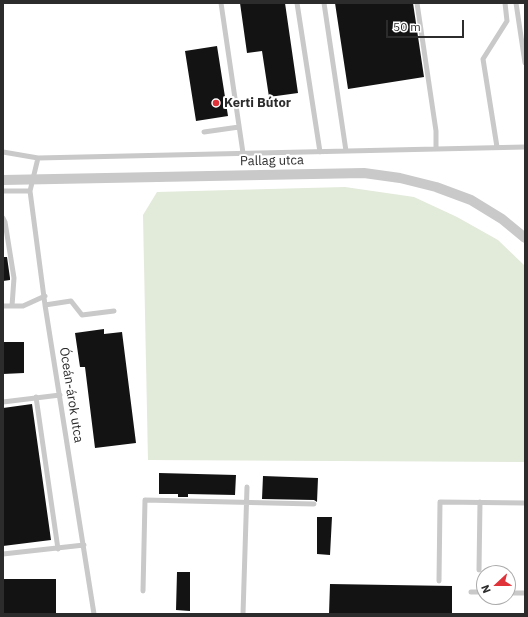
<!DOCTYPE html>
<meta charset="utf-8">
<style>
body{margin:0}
#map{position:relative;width:528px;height:617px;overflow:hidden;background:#fff;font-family:"IBM Plex Sans",sans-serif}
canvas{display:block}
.frame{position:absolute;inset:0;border:4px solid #2c2c2c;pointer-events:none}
.north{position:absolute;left:476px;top:565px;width:40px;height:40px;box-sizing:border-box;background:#fff;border:1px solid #ababab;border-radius:50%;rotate:248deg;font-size:11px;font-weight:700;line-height:16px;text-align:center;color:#2c2c2c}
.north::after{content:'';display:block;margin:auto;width:14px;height:18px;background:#df3239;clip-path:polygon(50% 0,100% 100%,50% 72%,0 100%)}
.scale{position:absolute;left:386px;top:20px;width:78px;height:18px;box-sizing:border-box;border:2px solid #2c2c2c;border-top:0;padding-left:5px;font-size:12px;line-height:14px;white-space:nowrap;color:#2c2c2c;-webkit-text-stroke:3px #fff;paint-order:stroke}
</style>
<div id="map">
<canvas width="528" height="617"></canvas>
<div class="frame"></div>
<div class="north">N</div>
<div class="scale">50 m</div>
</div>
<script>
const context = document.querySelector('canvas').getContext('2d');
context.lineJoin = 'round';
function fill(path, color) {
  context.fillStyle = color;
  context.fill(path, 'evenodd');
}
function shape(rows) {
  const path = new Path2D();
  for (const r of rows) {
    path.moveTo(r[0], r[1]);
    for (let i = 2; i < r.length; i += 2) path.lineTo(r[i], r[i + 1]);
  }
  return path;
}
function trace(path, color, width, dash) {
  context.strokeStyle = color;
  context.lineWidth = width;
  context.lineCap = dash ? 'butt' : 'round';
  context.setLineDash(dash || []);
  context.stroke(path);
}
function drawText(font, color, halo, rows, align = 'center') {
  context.font = font + ' "IBM Plex Sans",sans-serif';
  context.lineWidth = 4;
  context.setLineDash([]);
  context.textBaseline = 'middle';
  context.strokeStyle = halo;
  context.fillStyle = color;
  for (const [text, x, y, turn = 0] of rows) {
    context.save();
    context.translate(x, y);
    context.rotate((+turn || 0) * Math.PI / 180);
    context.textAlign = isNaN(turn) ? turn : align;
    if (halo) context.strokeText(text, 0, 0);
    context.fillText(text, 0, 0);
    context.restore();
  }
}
const green = shape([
 [345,187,414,197,457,217,498,240,525,266,525,462,148,460,143,215,157,192]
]);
const building = shape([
 [240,3,285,3,298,93,269,97,262,51,247,53],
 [335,3,413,3,424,77,348,89],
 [217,46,228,116,196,121,185,51],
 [3,257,7,257,10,278,10,280,3,281],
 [104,329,104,334,122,332,136,443,95,448,85,367,80,367,75,333],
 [3,342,24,342,24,373,3,374],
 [32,404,51,540,3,546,3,408],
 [159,473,236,475,235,495,188,494,188,497,178,497,178,494,159,494],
 [263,476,318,478,317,502,314,500,262,499],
 [317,517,332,517,330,555,317,554],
 [177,572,190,572,190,611,176,610],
 [3,579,56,579,56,614,3,614],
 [330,584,452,586,452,614,329,614]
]);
const service = shape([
 [221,3,243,153],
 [297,3,320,152],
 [324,3,346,151],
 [417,3,436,131,436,149],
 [516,3,525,63],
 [204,132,239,127],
 [497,147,483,59,507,21,505,3],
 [3,152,38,158,525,147],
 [38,158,30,191,45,305,94,614],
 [3,191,30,191],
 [3,218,5,222,14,278,12,306],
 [45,305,71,301,82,315,114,311],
 [3,306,23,306,45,296],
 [36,397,58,549],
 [3,402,60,395],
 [3,554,84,545],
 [479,570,480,502],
 [439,581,440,502,525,503],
 [143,591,145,500,314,504],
 [471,592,484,592],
 [508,593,525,593],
 [243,614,247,487]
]);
const minor = shape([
 [3,180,364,173,400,178,436,187,471,200,502,219,525,238]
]);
const markers = [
 [216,103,4,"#df3239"]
];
const poiNames = [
 ["Kerti Bútor",224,103]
];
const streetNames = [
 ["Pallag utca",272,161,-1],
 ["Óceán-árok utca",71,395,81]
];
fill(green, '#e2eada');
fill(building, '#131313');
trace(service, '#c9c9c9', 5);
trace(minor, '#c9c9c9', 10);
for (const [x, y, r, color] of markers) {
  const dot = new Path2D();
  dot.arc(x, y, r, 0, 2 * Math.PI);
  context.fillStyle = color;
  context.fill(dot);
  trace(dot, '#fff', 1.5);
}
drawText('bold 13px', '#2c2c2c', '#fff', poiNames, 'left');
drawText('13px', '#2c2c2c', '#fff', streetNames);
</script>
